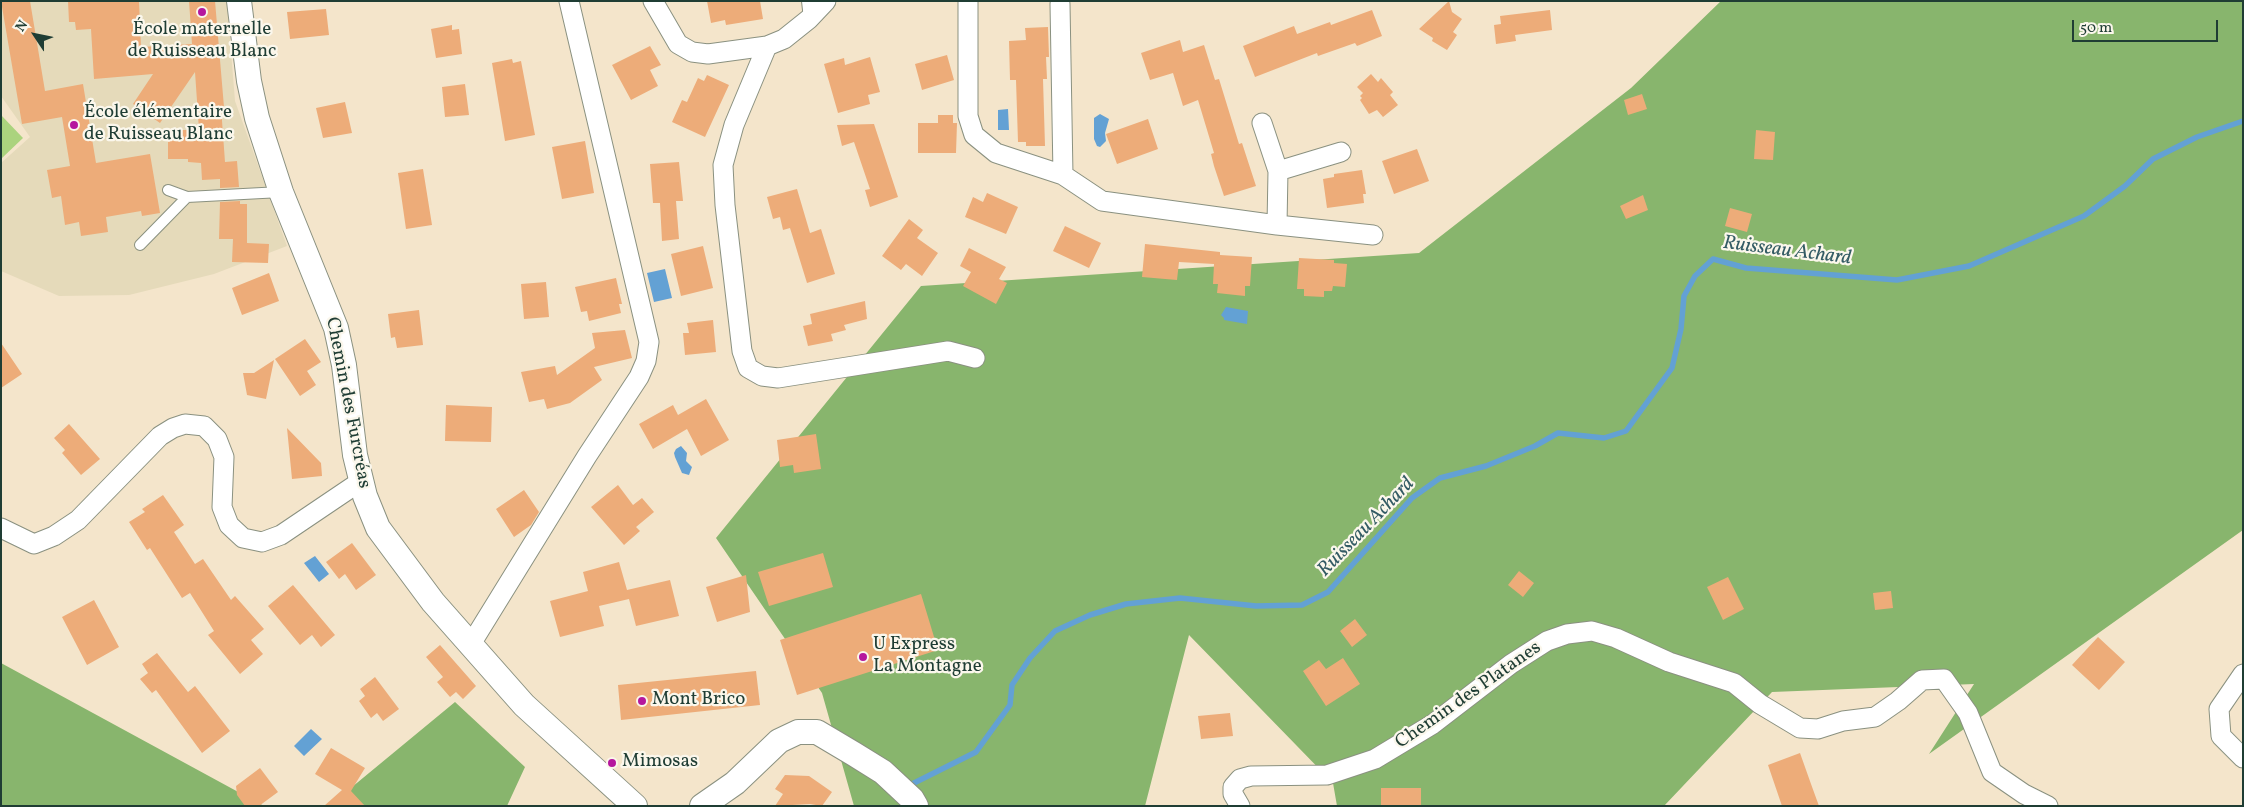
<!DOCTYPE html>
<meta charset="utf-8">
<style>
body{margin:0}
#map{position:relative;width:2244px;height:807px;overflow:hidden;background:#f4e5cb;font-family:Vollkorn,serif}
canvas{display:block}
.frame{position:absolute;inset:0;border:2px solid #1f3d34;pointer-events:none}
.north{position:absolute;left:10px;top:10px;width:50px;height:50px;-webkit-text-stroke:4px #fbf7ec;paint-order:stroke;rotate:304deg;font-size:14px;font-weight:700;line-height:20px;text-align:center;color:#1f3d34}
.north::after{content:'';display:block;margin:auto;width:18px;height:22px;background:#1f3d34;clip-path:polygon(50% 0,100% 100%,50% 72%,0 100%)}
.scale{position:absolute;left:2072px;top:20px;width:146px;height:22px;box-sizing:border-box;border:2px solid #1f3d34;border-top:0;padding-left:6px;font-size:15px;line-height:18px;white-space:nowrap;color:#1f3d34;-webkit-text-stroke:4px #fbf7ec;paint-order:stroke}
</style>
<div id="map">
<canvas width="2244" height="807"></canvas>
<div class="frame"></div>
<div class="north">N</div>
<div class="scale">50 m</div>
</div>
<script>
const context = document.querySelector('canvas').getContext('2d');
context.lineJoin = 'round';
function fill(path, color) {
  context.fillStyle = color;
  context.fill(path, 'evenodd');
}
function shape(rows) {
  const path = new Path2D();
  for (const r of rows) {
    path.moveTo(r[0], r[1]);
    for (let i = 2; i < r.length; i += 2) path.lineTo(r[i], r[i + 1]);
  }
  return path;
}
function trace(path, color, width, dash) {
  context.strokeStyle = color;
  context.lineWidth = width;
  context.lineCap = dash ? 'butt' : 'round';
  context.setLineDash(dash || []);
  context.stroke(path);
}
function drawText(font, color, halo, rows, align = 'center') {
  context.font = font + ' Vollkorn,serif';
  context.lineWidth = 4.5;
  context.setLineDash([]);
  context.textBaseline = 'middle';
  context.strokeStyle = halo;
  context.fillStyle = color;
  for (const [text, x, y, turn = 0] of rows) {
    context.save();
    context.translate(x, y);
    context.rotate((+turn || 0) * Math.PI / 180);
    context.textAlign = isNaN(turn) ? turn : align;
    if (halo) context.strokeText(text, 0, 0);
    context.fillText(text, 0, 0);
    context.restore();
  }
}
const built = shape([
 [1,1,227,1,235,101,287,246,214,274,129,295,59,296,1,271,1,163,30,137,1,96]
]);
const green = shape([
 [1,115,23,138,1,159]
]);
const forest = shape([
 [1721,1,2243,1,2243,530,1929,754,1974,684,1772,692,1664,806,1337,806,1333,783,1189,635,1145,806,854,806,822,693,716,538,921,286,1419,253,1631,88],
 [1,663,264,806,1,806],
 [455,702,525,767,507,806,329,806]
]);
const water = shape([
 [1008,109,1009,130,998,130,998,110],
 [1100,114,1109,119,1105,133,1106,141,1100,147,1097,146,1094,139,1094,118],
 [665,269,672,298,654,302,647,273],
 [1226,307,1248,311,1247,324,1224,320,1224,318,1221,315],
 [681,446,687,453,686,461,692,467,689,475,682,473,675,457,674,453,676,449],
 [315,556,329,574,319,582,304,563],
 [311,729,322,739,304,756,294,746]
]);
const stream = shape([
 [912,784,976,752,1010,705,1012,685,1030,658,1055,631,1090,615,1126,604,1180,598,1256,606,1302,605,1328,592,1412,498,1440,478,1486,466,1535,446,1558,433,1604,438,1626,431,1672,368,1681,329,1684,296,1695,276,1713,259,1746,268,1897,280,1969,266,2084,216,2125,186,2153,159,2197,137,2243,121]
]);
const building = shape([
 [1,1,30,1,45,91,83,84,96,163,150,154,160,213,142,216,141,211,106,217,108,232,81,236,79,222,65,225,61,196,52,198,47,170,70,166,62,117,22,124],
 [68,1,139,1,141,47,192,44,189,1,215,1,224,107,221,107,225,162,237,161,239,187,220,188,220,179,202,180,201,163,188,162,188,159,168,159,168,130,199,130,195,72,160,123,133,104,153,74,94,79,91,29,76,30,75,22,69,22],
 [707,1,760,1,763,19,726,25,725,20,711,23],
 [1449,1,1452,12,1462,19,1453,32,1457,35,1447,50,1432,41,1433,38,1419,29],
 [326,9,329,35,290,39,287,12],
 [1372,10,1382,36,1357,46,1355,43,1318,56,1317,53,1255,77,1243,46,1294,26,1297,34,1330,22,1331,25],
 [1550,10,1552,30,1515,35,1516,41,1496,44,1494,25,1501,24,1500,16],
 [452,25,452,30,459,29,462,54,436,58,431,29],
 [1048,27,1049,57,1046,57,1047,79,1043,79,1045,146,1026,146,1026,142,1018,142,1016,80,1010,80,1009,41,1026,40,1025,28],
 [1180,40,1183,52,1204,45,1215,80,1219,79,1239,144,1242,143,1256,186,1224,196,1214,166,1211,154,1214,153,1198,100,1183,106,1173,73,1150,80,1141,53],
 [650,46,661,65,650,70,658,86,631,100,612,65],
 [947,55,954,80,922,90,915,64],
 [870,57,880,92,868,95,870,104,838,113,824,64,844,58,845,65],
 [512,59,513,63,521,61,535,135,505,141,492,63],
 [1371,74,1378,82,1381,78,1393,92,1390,95,1398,105,1383,117,1377,110,1369,114,1360,100,1362,98,1360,96,1363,93,1357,87],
 [707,75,729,85,705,137,672,122,682,100,687,102,698,78,704,81],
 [465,84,469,115,445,117,442,87],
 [1642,94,1647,109,1628,115,1624,100],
 [345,102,352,133,323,138,316,108],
 [938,115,953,115,953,123,957,123,956,153,918,153,918,123,938,123],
 [1148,119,1158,149,1117,164,1106,134],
 [874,124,898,197,870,207,865,190,870,189,854,142,842,146,837,125],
 [1756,130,1775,132,1773,160,1754,159],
 [585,141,594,193,562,199,552,147],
 [1417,149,1429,181,1394,194,1382,161],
 [679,162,683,201,676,201,679,239,662,241,660,203,653,203,650,164],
 [423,169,432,225,406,229,398,173],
 [1362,170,1366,194,1363,194,1364,203,1327,208,1323,179,1334,177,1334,174],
 [797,189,810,233,821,229,835,274,807,283,790,228,783,230,780,217,773,219,767,197],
 [987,193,1018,207,1006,234,965,217,973,197,983,202],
 [1643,195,1648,210,1626,219,1620,206],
 [240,201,240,204,247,204,247,243,269,244,268,263,232,262,233,239,219,239,220,202],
 [1730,208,1752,214,1747,232,1725,226],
 [909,219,923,230,917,238,938,253,922,276,906,264,901,270,882,256],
 [1065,226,1101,243,1089,268,1053,251],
 [1145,244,1220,252,1220,255,1252,257,1250,286,1245,286,1245,296,1217,293,1218,284,1213,284,1214,264,1179,262,1177,280,1142,277],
 [703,246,713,288,681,296,671,254],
 [969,248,1006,267,999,279,1007,283,996,304,963,286,971,272,960,266],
 [1299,258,1334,260,1334,263,1347,264,1345,287,1333,286,1332,291,1324,291,1324,297,1304,296,1304,289,1297,289],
 [269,273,279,301,242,315,232,288],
 [616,278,622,304,619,304,621,313,589,321,587,311,581,312,575,287],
 [546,282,549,317,524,319,521,284],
 [865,301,867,319,844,325,846,330,831,334,833,341,808,346,803,326,812,324,810,314],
 [419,310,423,345,397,348,395,337,391,338,388,314],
 [713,320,716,352,685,355,683,333,689,333,687,323],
 [625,330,632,358,594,367,602,380,570,403,547,409,544,399,529,402,521,372,555,366,557,375,595,348,592,333],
 [305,339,321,362,307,371,316,385,300,396,275,359],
 [1,343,22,374,1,388],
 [274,360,266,399,247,395,243,373,254,373],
 [706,399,729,440,701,456,687,429,653,449,639,424,673,405,678,415],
 [446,405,492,407,491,442,445,441],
 [69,424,100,459,81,475,62,453,65,450,54,438],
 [287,428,321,463,322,476,292,479],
 [816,434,821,469,794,473,793,465,780,467,777,440],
 [618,485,633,505,642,498,654,512,636,527,640,531,624,545,591,507],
 [524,490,539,512,531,525,514,537,496,509],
 [163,495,184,525,174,532,195,564,203,559,231,600,235,596,264,629,251,640,263,654,240,674,208,635,214,631,190,593,182,598,150,548,147,550,129,522,145,512,142,509],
 [352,543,376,575,356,590,345,574,339,579,326,562],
 [823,553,833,587,769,606,758,572],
 [619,562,627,590,670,580,679,616,636,626,629,599,599,606,604,626,560,637,550,601,588,591,583,572],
 [1519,571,1534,583,1523,597,1508,585],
 [746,575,750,612,717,622,706,587],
 [1728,577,1744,609,1723,620,1707,587],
 [293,585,335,635,321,647,312,635,300,645,268,606],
 [1891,591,1893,608,1875,610,1873,593],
 [921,594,938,650,797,695,780,640],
 [94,600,119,647,87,665,62,617],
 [1355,619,1367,635,1352,647,1340,631],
 [2098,637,2125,662,2099,690,2072,665],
 [440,645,476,686,463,699,456,692,450,697,437,682,443,677,426,657],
 [157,653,188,692,195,686,230,731,202,753,156,690,152,693,140,679,148,673,142,664],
 [1343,658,1360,684,1326,706,1303,671,1319,660,1326,669],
 [756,671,760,705,621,720,618,685],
 [375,677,399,709,383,721,377,713,371,718,359,701,365,696,360,689],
 [1230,713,1233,736,1201,739,1198,716],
 [331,748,365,768,351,791,365,806,324,806,342,790,315,774],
 [1800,753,1811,784,1819,806,1782,806,1768,765],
 [260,768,278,792,259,806,245,806,237,795,236,786],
 [785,775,809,776,832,792,822,806,810,804,775,806,783,794,775,789],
 [1381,788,1421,788,1421,806,1381,806]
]);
const service = shape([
 [807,1,809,19],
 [168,190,187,197],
 [140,245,187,197,281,192]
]);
const minor = shape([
 [653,1,678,44,692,52,708,54,767,46,784,39,809,19,826,1],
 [968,1,968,116,974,135,996,153,1063,175,1102,201,1277,225,1373,235],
 [1060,4,1063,175],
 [767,46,734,125,723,165,725,205,742,351,748,368,762,376,778,378,948,351,975,358],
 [1262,123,1278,171,1277,225],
 [1278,171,1341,152],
 [1,528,34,544,54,536,78,520,160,436,173,428,185,424,204,426,217,439,224,457,222,507,229,525,243,538,262,542,281,535,361,481],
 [471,644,587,456,639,377,646,361,649,342,569,1],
 [2243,674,2219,709,2221,736,2243,758],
 [1240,806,1233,794,1233,787,1240,779,1251,776,1327,775,1375,759,1433,724,1511,664,1547,641,1567,634,1592,631,1616,638,1669,662,1734,683,1760,704,1800,728,1818,729,1843,721,1875,717,1898,701,1922,680,1944,679,1968,713,1992,772,2024,794,2048,806]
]);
const tertiary = shape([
 [239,1,249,81,257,118,281,192,336,328,344,365,355,455,365,496,378,528,433,602,524,705,635,806],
 [702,806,735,783,779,741,798,732,817,732,854,754,883,772,912,799,916,806]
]);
const markers = [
 [202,12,5,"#b5179e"],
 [74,125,5,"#b5179e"],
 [863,657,5,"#b5179e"],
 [642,701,5,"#b5179e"],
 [612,763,5,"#b5179e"]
];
const poiNames = [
 ["École maternelle",202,31,"center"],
 ["de Ruisseau Blanc",202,53,"center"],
 ["École élémentaire",84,114],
 ["de Ruisseau Blanc",84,136],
 ["U Express",873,646],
 ["La Montagne",873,668],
 ["Mont Brico",652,701],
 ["Mimosas",622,763]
];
const streetNames = [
 ["Chemin des Furcréas",347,403,79],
 ["Chemin des Platanes",1469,696,-35]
];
const waterNames = [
 ["Ruisseau Achard",1787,252,7],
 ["Ruisseau Achard",1367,528,-46]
];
fill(built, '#e5daba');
fill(green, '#abd37e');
fill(forest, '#88b56d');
fill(water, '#63a1d4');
trace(stream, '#63a1d4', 5.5);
fill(building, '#edac79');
trace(service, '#8a9180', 12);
trace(minor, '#8a9180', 21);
trace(tertiary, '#8a9180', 26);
trace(service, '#fff', 10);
trace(minor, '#fff', 19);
trace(tertiary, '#fff', 24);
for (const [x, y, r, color] of markers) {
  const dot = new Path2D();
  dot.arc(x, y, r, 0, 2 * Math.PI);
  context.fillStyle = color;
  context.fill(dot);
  trace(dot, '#fbf7ec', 2);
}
drawText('19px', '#1f3d34', '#fbf7ec', poiNames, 'left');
drawText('19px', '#1f3d34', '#fbf7ec', streetNames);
drawText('italic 20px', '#335b64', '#fbf7ec', waterNames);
</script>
